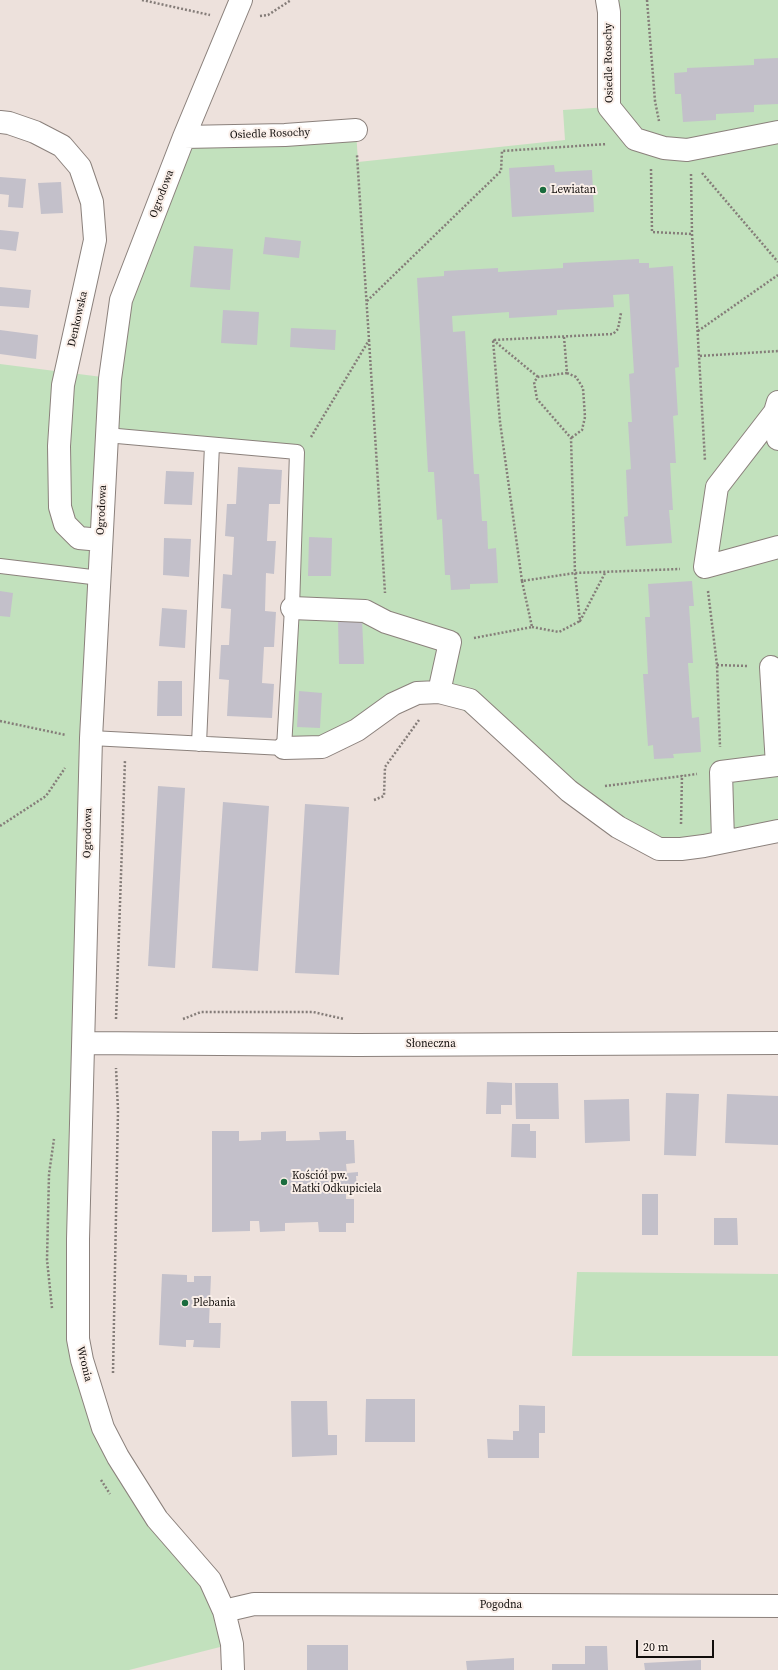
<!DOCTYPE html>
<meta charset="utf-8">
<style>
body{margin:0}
#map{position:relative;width:778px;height:1670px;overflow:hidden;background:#ede1dc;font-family:"Source Serif 4",serif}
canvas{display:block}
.scale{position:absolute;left:636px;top:1640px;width:78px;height:18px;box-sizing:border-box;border:2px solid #110d0b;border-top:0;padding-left:5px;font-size:12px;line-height:14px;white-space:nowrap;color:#110d0b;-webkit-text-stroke:3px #faefe9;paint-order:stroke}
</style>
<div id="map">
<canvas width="778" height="1670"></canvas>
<div class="scale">20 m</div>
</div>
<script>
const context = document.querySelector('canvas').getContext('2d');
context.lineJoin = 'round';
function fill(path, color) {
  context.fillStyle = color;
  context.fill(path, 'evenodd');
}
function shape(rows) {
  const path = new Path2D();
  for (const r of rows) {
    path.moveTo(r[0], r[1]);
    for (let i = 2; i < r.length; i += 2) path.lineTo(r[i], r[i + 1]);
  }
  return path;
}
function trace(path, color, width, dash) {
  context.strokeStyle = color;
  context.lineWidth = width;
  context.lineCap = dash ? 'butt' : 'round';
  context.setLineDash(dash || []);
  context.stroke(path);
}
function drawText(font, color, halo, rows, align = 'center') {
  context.font = font + ' "Source Serif 4",serif';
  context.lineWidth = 4;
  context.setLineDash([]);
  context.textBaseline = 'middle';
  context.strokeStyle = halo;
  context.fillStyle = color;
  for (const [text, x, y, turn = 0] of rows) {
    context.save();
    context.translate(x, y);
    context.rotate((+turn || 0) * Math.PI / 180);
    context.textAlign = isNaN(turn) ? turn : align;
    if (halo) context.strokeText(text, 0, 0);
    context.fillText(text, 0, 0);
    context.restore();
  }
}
const green = shape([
 [607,0,778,0,778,831,681,849,569,791,439,692,357,730,284,748,297,452,106,435,78,1339,103,1428,210,1580,232,1644,129,1670,0,1670,0,364,110,378,121,300,184,137,356,130,358,162,565,140,563,110,609,107],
 [577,1272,778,1274,778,1356,572,1356]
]);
const building = shape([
 [778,58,778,104,754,105,754,112,716,114,716,120,683,122,681,94,675,94,674,73,687,72,687,68,754,65,754,59],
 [554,165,555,172,592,170,594,212,512,217,509,168],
 [0,177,26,179,23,208,8,207,9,195,0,194],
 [61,182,63,213,41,214,38,183],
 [0,230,19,232,16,251,0,249],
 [265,237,301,241,299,258,263,254],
 [194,246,233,249,230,290,190,287],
 [639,259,639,263,649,263,649,268,673,266,679,367,675,368,678,415,673,416,676,463,670,463,673,510,669,510,672,543,626,546,624,517,628,516,626,470,631,469,628,422,632,422,629,374,634,373,629,294,613,295,614,307,557,310,557,315,509,318,509,312,452,316,453,332,465,331,474,474,479,474,482,521,487,521,488,549,496,548,498,583,470,584,470,589,451,590,450,575,445,575,442,519,437,520,434,472,428,472,417,278,444,276,444,271,498,268,498,272,563,268,563,263],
 [0,287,31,290,29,308,0,306],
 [223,310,259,312,257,345,221,343],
 [291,328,336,330,335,350,290,347],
 [0,330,38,335,36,359,0,354],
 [238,467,282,470,280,504,269,504,267,541,276,541,274,574,266,573,265,611,276,612,274,647,264,647,262,683,274,684,272,718,227,716,229,680,219,679,221,645,229,645,231,609,221,608,223,574,232,575,234,537,225,536,227,504,236,504],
 [166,471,194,472,192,505,164,504],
 [309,537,332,538,331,576,308,576],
 [164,538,191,539,189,577,163,575],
 [692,581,694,606,689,606,693,663,688,663,692,718,699,717,701,752,673,754,674,758,654,759,653,745,648,746,643,674,648,674,645,617,650,617,648,584],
 [0,591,13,593,10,617,0,616],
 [162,608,187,610,185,648,159,646],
 [362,619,364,664,339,664,338,620],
 [158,681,182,681,182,716,157,716],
 [299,691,322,693,320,728,297,727],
 [158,786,185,788,175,968,148,966],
 [223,802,269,806,258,971,212,968],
 [305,804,349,807,339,975,295,973],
 [487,1082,512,1083,512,1105,501,1105,501,1114,486,1114],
 [515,1083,558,1083,559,1119,516,1119],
 [666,1093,699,1094,696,1156,664,1155],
 [727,1094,778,1096,778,1145,725,1143],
 [629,1099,630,1141,585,1143,584,1100],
 [512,1124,530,1124,530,1131,536,1131,536,1158,511,1157],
 [212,1131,239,1131,239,1141,261,1140,261,1132,286,1131,286,1141,320,1140,319,1132,346,1131,346,1140,354,1140,355,1163,346,1164,347,1173,358,1172,358,1176,356,1176,357,1189,358,1192,346,1192,346,1199,354,1199,354,1223,346,1223,346,1232,319,1232,318,1222,285,1223,285,1231,260,1232,259,1221,250,1221,250,1231,212,1232],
 [642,1194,658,1194,658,1235,642,1235],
 [714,1218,737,1218,738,1245,714,1245],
 [162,1274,187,1275,187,1282,194,1282,194,1276,211,1276,209,1323,221,1323,220,1348,193,1347,194,1340,186,1340,186,1347,159,1345],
 [366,1399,415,1399,415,1442,365,1442],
 [291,1401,327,1401,328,1435,337,1435,337,1455,292,1457],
 [519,1405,545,1406,545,1433,539,1433,539,1458,488,1458,487,1439,513,1440,513,1431,519,1431],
 [307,1645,348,1645,348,1670,307,1670],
 [585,1646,607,1646,608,1670,552,1670,552,1664,585,1664],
 [514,1658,514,1670,467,1670,466,1661],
 [701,1660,701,1670,645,1670,644,1663]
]);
const path = shape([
 [142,0,210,15],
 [647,0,655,101,659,121],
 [260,16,268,15,291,0],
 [651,169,652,232,692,234],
 [702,173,778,262],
 [691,174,692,234,705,461],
 [367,301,501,171,502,151,607,144],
 [698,331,778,275],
 [564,337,567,373,538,377,534,382,537,399,571,438,575,573,580,621,605,573],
 [369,340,385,593],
 [493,340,538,377],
 [700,356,778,351],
 [567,373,576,377,583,388,585,417,582,430,571,438],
 [311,437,369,340,357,155],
 [522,581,500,422,493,340,613,334,618,329,621,313],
 [708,591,717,665,720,747],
 [532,627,559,632,580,621],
 [474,638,532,627,522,581,575,573,680,569],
 [717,665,748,666],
 [0,721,66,735],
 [605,786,697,774],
 [374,800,384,796,385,767,419,720],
 [681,824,682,775],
 [0,826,46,796,65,768],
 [116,1019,125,760],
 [183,1019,201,1012,313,1012,344,1019],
 [52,1308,47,1260,49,1174,54,1139],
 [113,1373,118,1110,116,1068],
 [101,1480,110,1494]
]);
const service = shape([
 [0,566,100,578],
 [91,738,284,748,292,608,297,452,106,435],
 [199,744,212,445]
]);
const minor = shape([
 [607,0,609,12,609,107,635,139,664,148,687,150,778,132],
 [0,122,9,123,35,132,62,146,80,167,92,202,95,240,63,385,59,446,60,507,65,524,79,538,101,540],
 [184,137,285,135,356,130],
 [778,402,775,412,717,487,705,567,778,547],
 [775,412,778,439],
 [292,608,365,611,386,622,450,642,439,692,470,700,569,791,618,827,659,849,681,849,704,846,778,831],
 [284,748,322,747,357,730,393,704,417,693,439,692],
 [723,841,721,772,777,765,771,667],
 [84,1043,357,1045,778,1043],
 [224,1611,254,1604,778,1606],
 [233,1670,232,1644,224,1611,210,1580,157,1519,118,1457,103,1428,82,1360,78,1339,78,1239,91,738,110,379,121,300,184,137,241,0]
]);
const markers = [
 [543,190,4,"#1a6c3e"],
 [284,1182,4,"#1a6c3e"],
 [185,1303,4,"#1a6c3e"]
];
const streetNames = [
 ["Osiedle Rosochy",609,63,-91],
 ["Osiedle Rosochy",270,134,-2],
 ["Ogrodowa",162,194,-69],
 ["Denkowska",78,319,-77],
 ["Ogrodowa",102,510,-87],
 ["Ogrodowa",88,833,-89],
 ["Słoneczna",431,1044],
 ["Wronia",84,1364,76],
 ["Pogodna",501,1605]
];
const poiNames = [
 ["Lewiatan",551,190],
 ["Kościół pw.",292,1176],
 ["Matki Odkupiciela",292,1189],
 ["Plebania",193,1303]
];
fill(green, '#c2e1bd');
fill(building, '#c3c0ca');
trace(service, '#8b817c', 16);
trace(minor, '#8b817c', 24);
trace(path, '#857d79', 2.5, [2, 2]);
trace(service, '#fff', 14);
trace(minor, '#fff', 22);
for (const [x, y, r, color] of markers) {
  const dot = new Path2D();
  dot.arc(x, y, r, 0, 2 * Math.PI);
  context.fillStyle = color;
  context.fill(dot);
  trace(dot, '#faefe9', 1.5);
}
drawText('11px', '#110d0b', '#faefe9', streetNames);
drawText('11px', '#110d0b', '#faefe9', poiNames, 'left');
</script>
